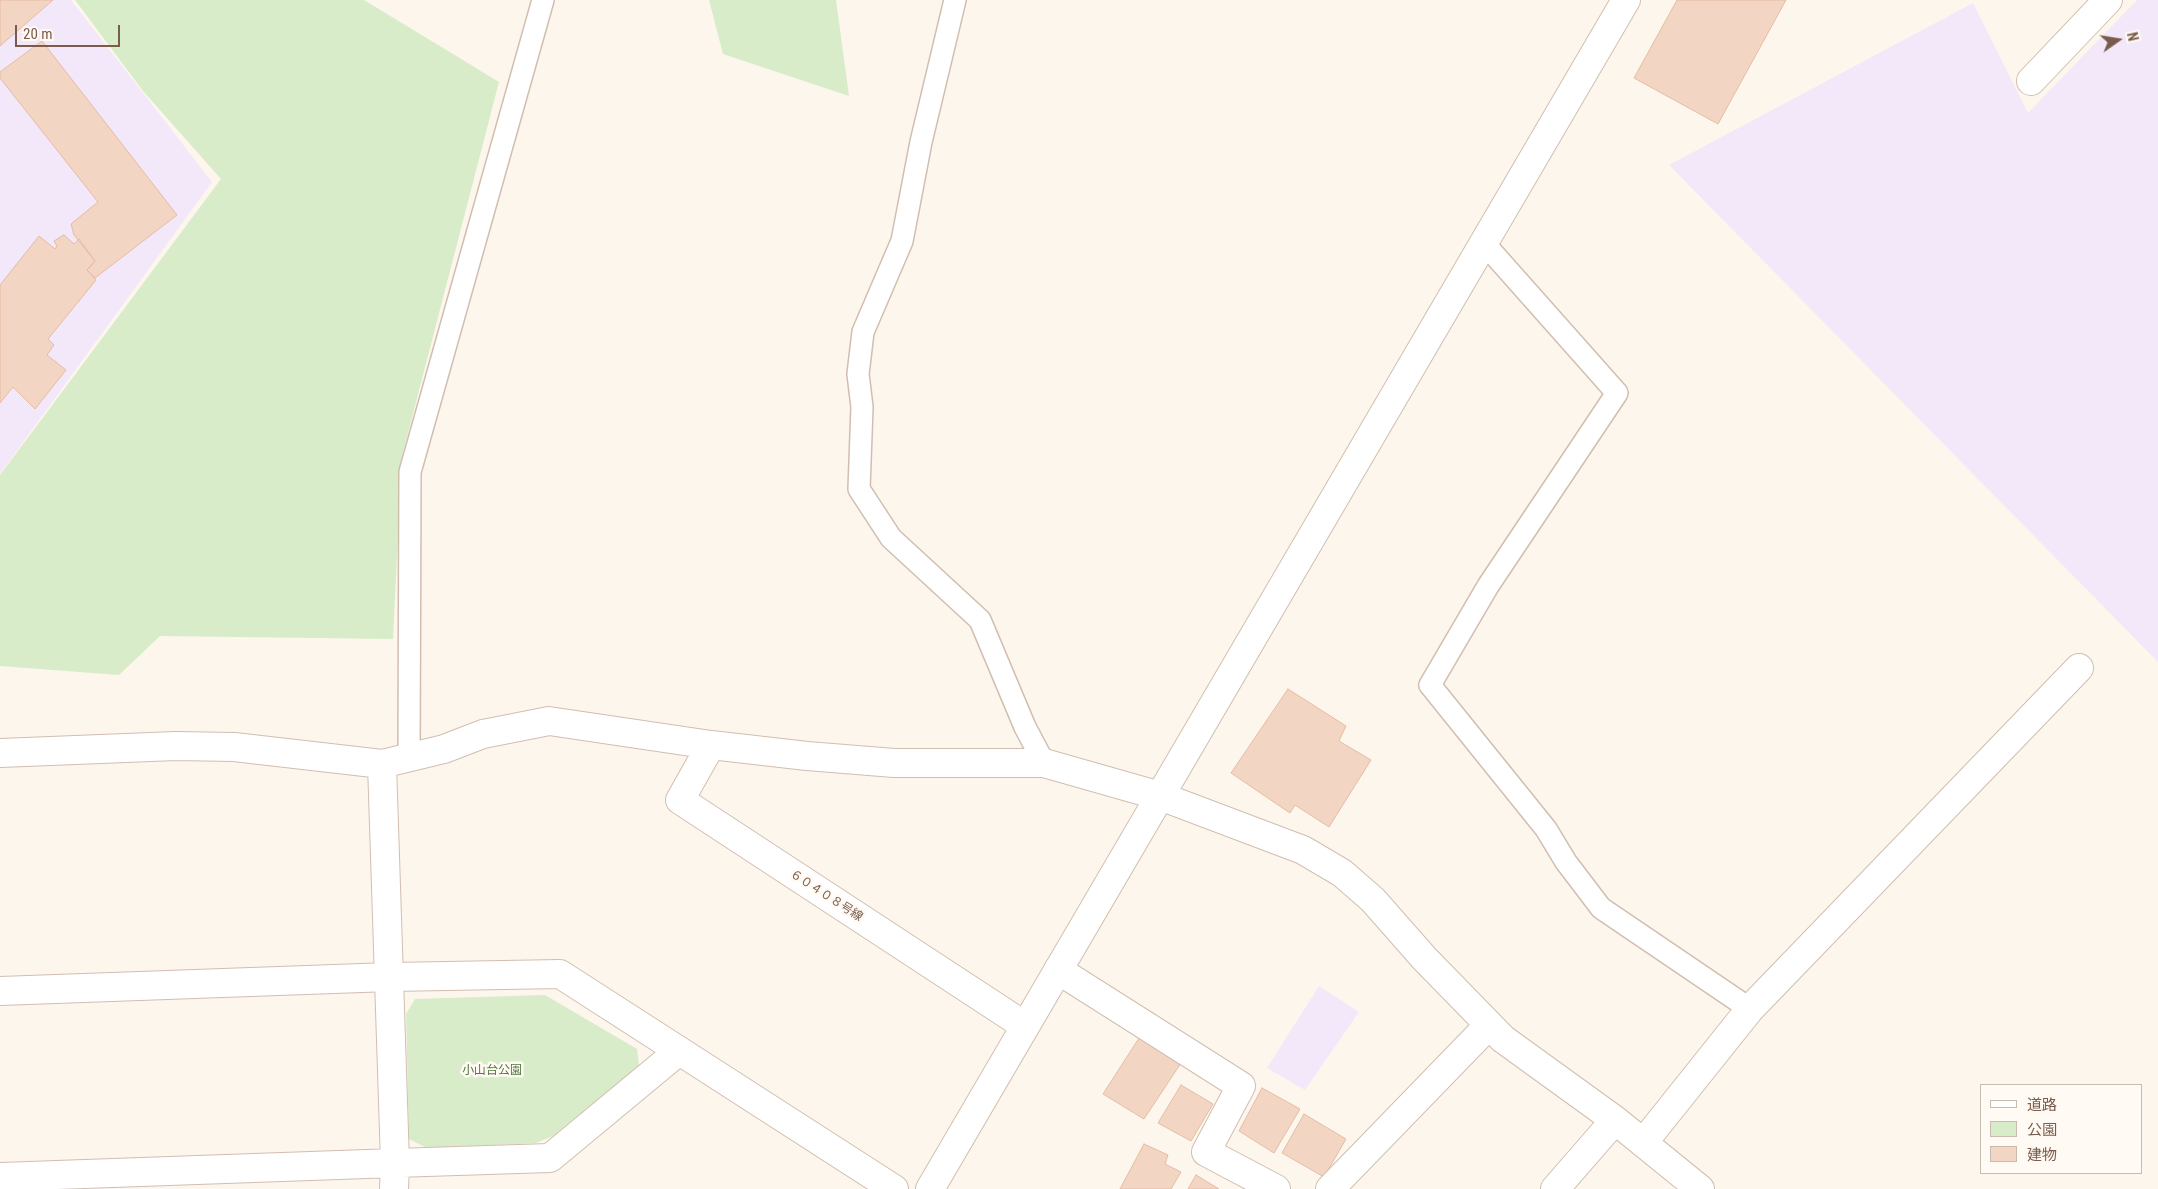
<!DOCTYPE html>
<meta charset="utf-8">
<style>
body{margin:0}
#map{position:relative;width:2158px;height:1189px;overflow:hidden;background:#fdf6ec;font-family:"Roboto Condensed","Noto Sans JP",sans-serif}
canvas{display:block}
.legend{position:absolute;left:1980px;top:1084px;width:162px;height:90px;box-sizing:border-box;background:#fffaf3;border:1px solid #cabbb1;margin:0;padding:6px 9px;list-style:none;font-size:15px;color:#7a5c4d}
.legend li{display:flex;align-items:center;gap:10px;height:25px}
.legend b{width:25px;border:1px solid #cabbb1}
.north{position:absolute;left:2093px;top:15px;width:50px;height:50px;-webkit-text-stroke:4px #fffaf3;paint-order:stroke;rotate:77deg;font-size:14px;font-weight:700;line-height:20px;text-align:center;color:#7a5c4d}
.north::after{content:'';display:block;margin:auto;width:18px;height:22px;background:#7a5c4d;clip-path:polygon(50% 0,100% 100%,50% 72%,0 100%)}
.scale{position:absolute;left:15px;top:25px;width:105px;height:22px;box-sizing:border-box;border:2px solid #7a5c4d;border-top:0;padding-left:6px;font-size:15px;line-height:18px;white-space:nowrap;color:#7a5c4d;-webkit-text-stroke:4px #fffaf3;paint-order:stroke}
</style>
<div id="map">
<canvas width="2158" height="1189"></canvas>
<ul class="legend">
<li><b style="height:6px;background:#fff"></b>道路</li>
<li><b style="height:14px;background:#d8ecc9"></b>公園</li>
<li><b style="height:14px;background:#f3d5c3"></b>建物</li>
</ul>
<div class="north">N</div>
<div class="scale">20 m</div>
</div>
<script>
const context = document.querySelector('canvas').getContext('2d');
context.lineJoin = 'round';
function fill(path, color) {
  context.fillStyle = color;
  context.fill(path, 'evenodd');
}
function shape(rows) {
  const path = new Path2D();
  for (const r of rows) {
    path.moveTo(r[0], r[1]);
    for (let i = 2; i < r.length; i += 2) path.lineTo(r[i], r[i + 1]);
  }
  return path;
}
function trace(path, color, width, dash) {
  context.strokeStyle = color;
  context.lineWidth = width;
  context.lineCap = dash ? 'butt' : 'round';
  context.setLineDash(dash || []);
  context.stroke(path);
}
function drawText(font, color, halo, rows, align = 'center') {
  context.font = font + ' "Roboto Condensed","Noto Sans JP",sans-serif';
  context.lineWidth = 5;
  context.setLineDash([]);
  context.textBaseline = 'middle';
  context.strokeStyle = halo;
  context.fillStyle = color;
  for (const [text, x, y, turn = 0] of rows) {
    context.save();
    context.translate(x, y);
    context.rotate((+turn || 0) * Math.PI / 180);
    context.textAlign = isNaN(turn) ? turn : align;
    if (halo) context.strokeText(text, 0, 0);
    context.fillText(text, 0, 0);
    context.restore();
  }
}
const education = shape([
 [0,0,71,0,212,182,0,474],
 [2137,0,2158,0,2158,662,1669,165,1973,3,2028,113],
 [1319,986,1359,1012,1305,1090,1267,1068]
]);
const green = shape([
 [75,0,364,0,499,82,402,456,393,639,160,636,119,675,0,666,0,475,221,179,143,91],
 [709,0,836,0,849,96,723,54],
 [545,995,637,1049,639,1066,553,1136,536,1143,427,1148,409,1139,406,1014,415,999]
]);
const building = shape([
 [0,0,53,0,0,46,0,0],
 [1677,0,1786,0,1718,124,1634,78,1677,0],
 [42,41,177,215,95,278,87,270,95,261,74,235,71,224,98,202,0,78,0,72,42,41],
 [64,235,74,244,79,239,95,261,87,270,96,280,48,339,54,345,47,355,66,370,35,409,13,387,0,403,0,285,39,236,55,249,57,246,54,241,64,235],
 [1288,689,1346,726,1339,741,1371,760,1329,827,1295,805,1290,813,1231,773,1288,689],
 [1141,1035,1183,1060,1144,1119,1103,1094,1141,1035],
 [1181,1085,1213,1104,1191,1141,1158,1123,1181,1085],
 [1262,1088,1300,1109,1274,1153,1239,1131,1262,1088],
 [1304,1114,1346,1139,1324,1177,1282,1153,1304,1114],
 [1144,1144,1168,1155,1165,1164,1181,1172,1171,1189,1120,1189,1144,1144],
 [1196,1175,1219,1189,1188,1189,1196,1175]
]);
const service = shape([
 [955,0,921,142,902,241,863,332,858,374,862,407,859,489,891,538,980,620,1025,727,1044,763],
 [1483,242,1617,393,1488,586,1430,685,1546,829,1566,862,1601,908,1750,1009],
 [409,757,410,472,543,0]
]);
const minor = shape([
 [2031,81,2108,0],
 [711,745,680,800,1025,1026],
 [0,753,176,746,234,747,382,764,444,749,483,734,549,721,711,745,807,756,894,763,1044,763,1160,796,1303,850,1342,873,1373,900,1424,958,1503,1039,1615,1120,1700,1189],
 [1058,970,1241,1086,1206,1152,1276,1189],
 [1643,1143,1750,1009,2079,668],
 [0,1177,395,1163,382,764],
 [394,1189,395,1163,550,1158,679,1051],
 [1330,1189,1489,1025],
 [1555,1189,1615,1120]
]);
const tertiary = shape([
 [0,991,390,977,560,974,894,1189],
 [930,1189,1626,0]
]);
const streetNames = [
 ["６０４０８号線",826,896,33]
];
const parkNames = [
 ["小山台公園",492,1071]
];
fill(education, '#f3e8fa');
fill(green, '#d8ecc9');
fill(building, '#f3d5c3');
trace(building, '#e6bba3', 1);
trace(service, '#d1beb0', 24);
trace(minor, '#d1beb0', 30);
trace(tertiary, '#d1beb0', 30);
trace(service, '#fff', 21);
trace(minor, '#fff', 28);
trace(tertiary, '#fff', 28);
drawText('12px', '#7a5c4d', '#fffaf3', streetNames);
drawText('12px', '#537a41', '#fffaf3', parkNames);
</script>
